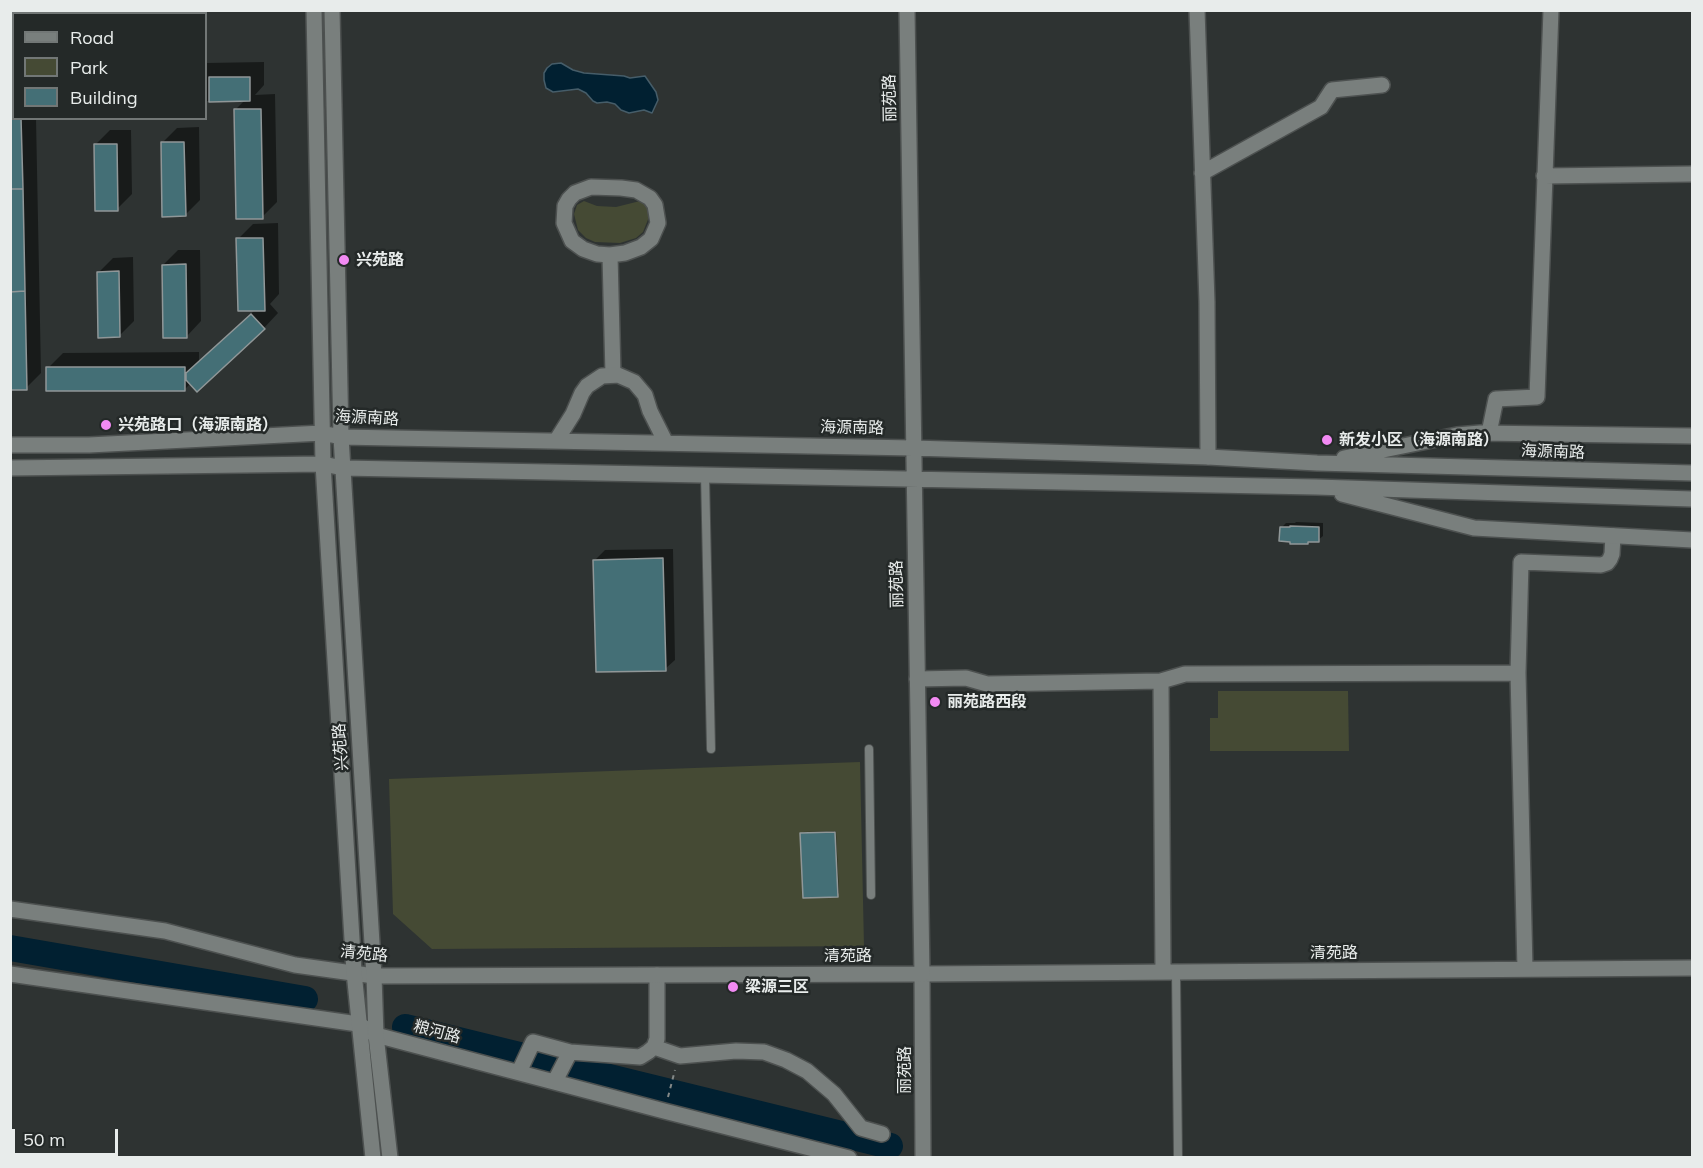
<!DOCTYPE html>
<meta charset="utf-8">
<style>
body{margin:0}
#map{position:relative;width:1703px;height:1168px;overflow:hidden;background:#2e3332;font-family:Mulish,sans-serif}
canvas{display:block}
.frame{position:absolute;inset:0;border:12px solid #e8eceb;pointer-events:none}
.legend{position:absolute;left:12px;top:12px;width:195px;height:108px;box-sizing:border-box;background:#242928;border:2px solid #727776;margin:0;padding:8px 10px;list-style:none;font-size:18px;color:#e8eceb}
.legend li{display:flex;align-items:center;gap:12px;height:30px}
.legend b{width:30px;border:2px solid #727776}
.scale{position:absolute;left:12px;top:1129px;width:106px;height:27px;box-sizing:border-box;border:3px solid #e8eceb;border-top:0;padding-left:8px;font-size:18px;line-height:21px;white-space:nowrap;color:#e8eceb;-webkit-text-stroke:4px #242928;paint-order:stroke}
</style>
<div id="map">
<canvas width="1703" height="1168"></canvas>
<div class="frame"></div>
<ul class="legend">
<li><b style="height:8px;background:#797f7d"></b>Road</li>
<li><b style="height:16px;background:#454a34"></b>Park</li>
<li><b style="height:16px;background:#446f76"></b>Building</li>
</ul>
<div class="scale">50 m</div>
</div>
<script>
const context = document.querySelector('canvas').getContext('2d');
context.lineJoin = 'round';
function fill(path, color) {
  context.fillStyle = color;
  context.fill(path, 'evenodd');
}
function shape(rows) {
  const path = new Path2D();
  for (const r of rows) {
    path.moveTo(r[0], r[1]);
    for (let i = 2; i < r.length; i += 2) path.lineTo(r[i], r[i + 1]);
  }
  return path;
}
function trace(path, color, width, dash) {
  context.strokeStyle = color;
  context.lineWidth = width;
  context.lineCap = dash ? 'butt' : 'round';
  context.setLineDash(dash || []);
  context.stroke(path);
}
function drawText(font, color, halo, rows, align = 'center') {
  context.font = font + ' Mulish,"Noto Sans SC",sans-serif';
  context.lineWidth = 5;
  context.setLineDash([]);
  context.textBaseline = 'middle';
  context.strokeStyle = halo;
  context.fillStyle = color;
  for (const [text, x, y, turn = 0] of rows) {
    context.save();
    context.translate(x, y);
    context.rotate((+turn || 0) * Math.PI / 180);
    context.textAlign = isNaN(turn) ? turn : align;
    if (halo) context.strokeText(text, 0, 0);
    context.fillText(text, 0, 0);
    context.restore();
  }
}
const green = shape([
 [644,200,648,209,649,217,643,232,636,238,620,243,595,242,586,238,578,230,574,214,577,205,584,201,597,206,616,207],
 [1218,691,1348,691,1349,751,1210,751,1210,718,1218,718],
 [860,762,864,946,432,949,393,914,389,779]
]);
const water = shape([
 [561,63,573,70,584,73,624,76,630,78,645,76,656,92,658,100,652,113,644,110,629,113,621,110,615,104,607,102,597,103,593,101,586,93,578,89,553,92,546,88,544,80,544,73,547,68,552,64,561,63]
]);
const shadow = shape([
 [264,62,264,85,255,95,275,94,277,202,262,217,235,110,245,100,206,101,206,63],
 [10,75,14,75,14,118,36,118,41,373,26,388,10,389],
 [199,127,200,200,185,215,162,143,177,128],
 [110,130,131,130,132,194,117,209,95,145],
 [278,223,279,294,270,304,278,313,264,328,191,383,184,390,48,368,63,353,199,352,199,362,256,309,238,239,253,224],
 [178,250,200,250,201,321,187,336,163,265],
 [133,257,134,321,119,336,98,273,113,258],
 [1296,522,1323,523,1323,536,1318,540,1281,528,1286,523,1295,523],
 [673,549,675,660,665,669,595,560,605,550],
 [836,831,839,893,837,895,802,834,803,832]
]);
const river = shape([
 [10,948,305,999],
 [405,1027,890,1146]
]);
const building = shape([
 [209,77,250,77,250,101,209,102,209,77],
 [10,89,14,89,14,118,21,118,23,189,10,189,10,89],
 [234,109,261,109,263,219,236,219,234,109],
 [161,142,184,142,186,216,162,217,161,142],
 [94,144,117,144,118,211,95,211,94,144],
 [10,189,23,189,25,291,10,292,10,189],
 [236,238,263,238,265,311,238,311,236,238],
 [186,264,187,338,163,338,162,265,186,264],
 [119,271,120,337,98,338,97,272,119,271],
 [25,291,27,390,10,390,10,292,25,291],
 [251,314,265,329,197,392,186,380,186,373,251,314],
 [46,367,185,367,185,391,46,391,46,367],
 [1290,526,1319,527,1319,542,1308,542,1308,544,1290,544,1290,542,1279,541,1280,527,1290,527,1290,526],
 [663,558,666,671,596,672,593,560,663,558],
 [835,832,838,897,803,898,800,833,835,832]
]);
const path = shape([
 [668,1097,675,1070]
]);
const lane = shape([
 [705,475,711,749],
 [869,749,871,895],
 [1176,972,1178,1158]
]);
const street = shape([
 [1197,10,1207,302,1208,457],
 [1202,173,1321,107,1332,90,1382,85],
 [1544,176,1692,174],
 [591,187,621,188,636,190,650,198,655,205,658,223,651,239,641,247,625,253,610,255,597,254,583,249,572,241,564,223,565,206,569,199,575,193,591,187],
 [610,255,613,375],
 [1489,433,1496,399,1537,397,1551,10],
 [917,679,966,678,987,684,1161,681,1185,674,1518,673],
 [1161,681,1163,972],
 [10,909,165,931,295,965,374,976],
 [1525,969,1518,673,1521,562,1601,565,1607,563,1610,559,1612,554,1613,536],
 [10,974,358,1024,376,1035,664,1111,849,1158],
 [654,1047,680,1056,736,1051,764,1052,786,1060,807,1071,834,1094,861,1128,882,1134],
 [519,1072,533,1042,570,1052,640,1057,648,1052,654,1047,657,1039,657,975],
 [555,1081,570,1052],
 [923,1158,922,974,1692,968]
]);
const secondary = shape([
 [314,10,323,464,354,972,373,1158],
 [332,10,341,437,374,976,376,1035,390,1158],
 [556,441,573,414,582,393,587,386,602,376,618,375,634,382,645,395,650,411,666,443],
 [10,445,89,445,322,433,341,437,913,448,1208,457,1317,463,1692,473],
 [1344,458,1457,435,1480,433,1692,436],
 [10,468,323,464,343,468,1316,487,1692,499],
 [1342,494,1474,528,1692,540],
 [374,976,922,974,907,10]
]);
const markers = [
 [344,260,6,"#f28af3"],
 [106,425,6,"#f28af3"],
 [1327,440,6,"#f28af3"],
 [935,702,6,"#f28af3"],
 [733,987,6,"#f28af3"]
];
const streetNames = [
 ["丽苑路",890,98,-91],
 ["海源南路",367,418,3],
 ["海源南路",852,428,1],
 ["海源南路",1553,452,2],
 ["丽苑路",897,584,-91],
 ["兴苑路",341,747,-94],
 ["清苑路",1334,953],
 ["清苑路",364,954,6],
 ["清苑路",848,956],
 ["粮河路",437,1032,15],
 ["丽苑路",905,1070,-90]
];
const poiNames = [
 ["兴苑路",356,260],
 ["兴苑路口（海源南路）",118,425],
 ["新发小区（海源南路）",1339,440],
 ["丽苑路西段",947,702],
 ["梁源三区",745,987]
];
fill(green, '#454a34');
fill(water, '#012031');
trace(water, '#465d69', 1.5);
fill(shadow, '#0007');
trace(river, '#012031', 26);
fill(building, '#446f76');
trace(building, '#909798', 1.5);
trace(lane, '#4d5150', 10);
trace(street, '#4d5150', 18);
trace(secondary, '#4d5150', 18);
trace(path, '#848988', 2, [4.5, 4.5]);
trace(lane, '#797f7d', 8);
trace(street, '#797f7d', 15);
trace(secondary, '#797f7d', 15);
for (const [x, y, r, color] of markers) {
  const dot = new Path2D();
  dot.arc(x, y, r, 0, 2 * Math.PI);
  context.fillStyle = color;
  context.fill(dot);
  trace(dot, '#242928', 2);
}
drawText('16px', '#e8eceb', '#242928', streetNames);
drawText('bold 16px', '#e8eceb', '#242928', poiNames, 'left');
</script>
